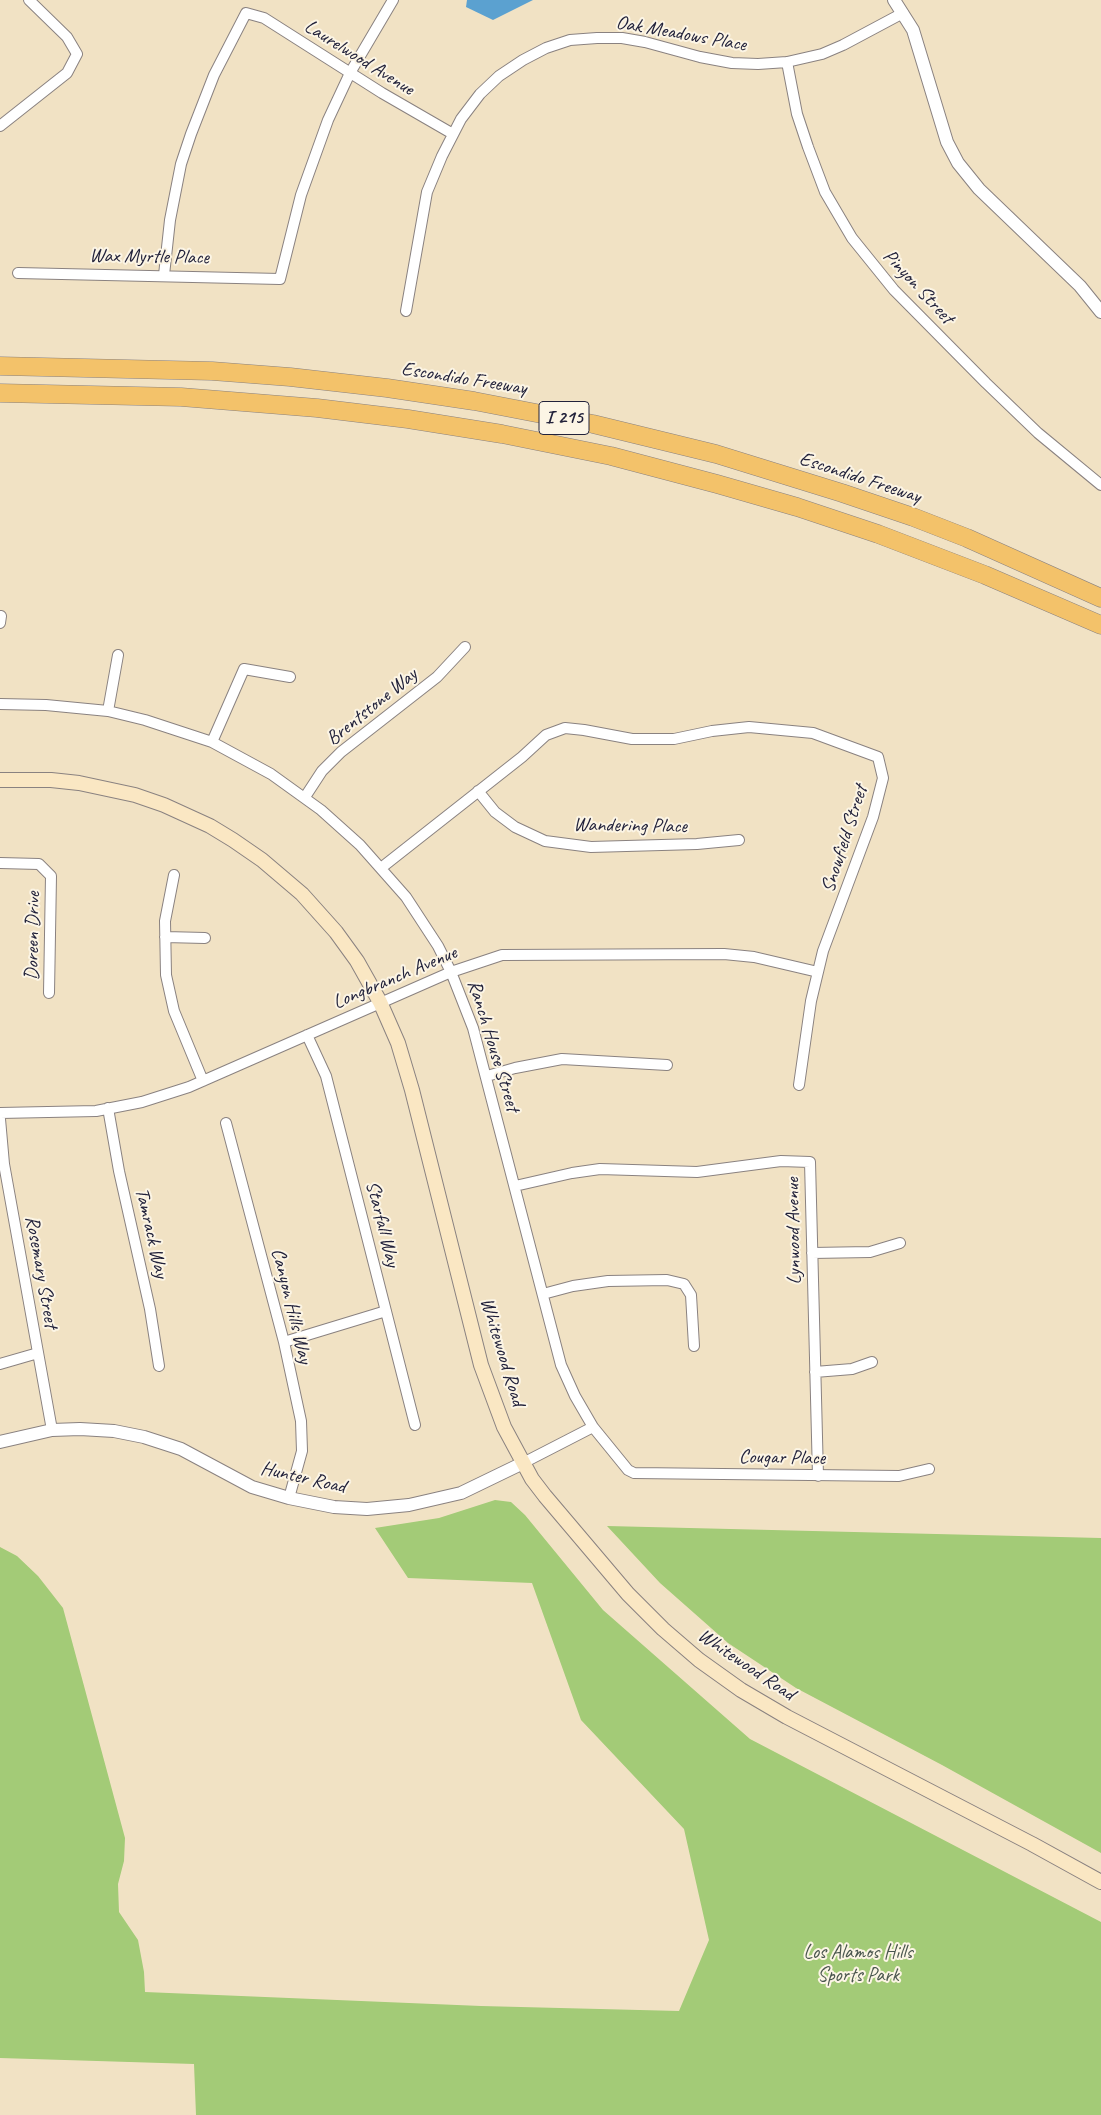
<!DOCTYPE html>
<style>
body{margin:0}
canvas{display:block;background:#f1e2c4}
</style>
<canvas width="1101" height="2115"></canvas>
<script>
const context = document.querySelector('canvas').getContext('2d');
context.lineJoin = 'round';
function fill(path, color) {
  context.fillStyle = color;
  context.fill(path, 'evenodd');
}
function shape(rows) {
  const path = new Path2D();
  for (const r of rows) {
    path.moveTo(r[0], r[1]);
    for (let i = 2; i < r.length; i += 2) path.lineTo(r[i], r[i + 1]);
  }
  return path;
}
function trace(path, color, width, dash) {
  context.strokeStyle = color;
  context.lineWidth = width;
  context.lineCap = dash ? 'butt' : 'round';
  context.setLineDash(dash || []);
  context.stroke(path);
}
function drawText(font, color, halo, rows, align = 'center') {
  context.font = font + ' Caveat,sans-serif';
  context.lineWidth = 4;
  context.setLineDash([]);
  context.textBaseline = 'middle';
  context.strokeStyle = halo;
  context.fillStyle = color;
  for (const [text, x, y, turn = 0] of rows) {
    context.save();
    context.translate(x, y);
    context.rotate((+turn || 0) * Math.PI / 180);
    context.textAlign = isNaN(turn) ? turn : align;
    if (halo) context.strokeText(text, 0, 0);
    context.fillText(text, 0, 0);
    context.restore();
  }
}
const green = shape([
 [495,1500,511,1502,525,1515,603,1610,750,1739,1101,1922,1101,2115,196,2115,194,2064,0,2058,0,1547,17,1556,38,1576,63,1608,125,1838,124,1861,118,1884,119,1912,138,1940,144,1972,145,1992,481,2006,679,2011,709,1940,684,1829,581,1720,532,1583,408,1578,375,1528,439,1518],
 [607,1526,1101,1538,1101,1853,942,1765,796,1688,728,1643,660,1583]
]);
const water = shape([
 [467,0,533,0,493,20,466,7]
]);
const minor = shape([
 [787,62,797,114,808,147,825,192,852,238,894,290,986,383,1038,433,1101,485],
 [0,126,67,73,77,54,67,37,29,0],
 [18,273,280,279,301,195,328,120,350,73,393,0],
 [164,275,170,220,181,164,191,134,214,75,246,13,264,18,382,93,453,134],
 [406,311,427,192,442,156,461,119,480,94,499,76,523,60,546,48,570,40,597,38,622,38,645,42,700,57,732,63,758,64,787,62,822,54,843,45,903,13],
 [0,623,1,616],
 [0,704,46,705,108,711,145,720,212,742,271,774,321,810,360,845,406,897,438,946,451,972,473,1028,561,1365,575,1396,593,1427,628,1470,634,1473,899,1476,929,1469],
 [108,711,118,655],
 [212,742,244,669,290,677],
 [478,791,495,812,515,827,545,841,591,847,697,844,739,840],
 [305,797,322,771,341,752,437,677,465,647],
 [0,863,39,864,51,876,49,993],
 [381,868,522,757,546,735,565,728,584,730,632,739,674,739,712,731,749,727,813,733,878,757,883,778,873,817,823,951,811,1001,799,1085],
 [174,875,165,921,166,975,174,1011,203,1081],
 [165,937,205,938],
 [307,1035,326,1076,415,1425],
 [487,1076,515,1068,562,1059,667,1065],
 [108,1108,119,1171,150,1309,159,1366],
 [0,1113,96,1111,142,1102,189,1087,451,972,502,955,724,954,754,957,818,972],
 [0,1119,4,1164,52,1430],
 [226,1123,284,1342,301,1421,302,1451,289,1498],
 [515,1186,572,1173,600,1169,697,1172,781,1161,810,1162,818,1476],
 [812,1253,870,1252,900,1243],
 [543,1294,573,1286,608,1281,667,1280,684,1284,691,1295,694,1346],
 [284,1342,386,1311],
 [0,1364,38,1353],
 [815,1372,852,1369,872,1362],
 [523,1463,593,1427]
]);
const tertiary = shape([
 [894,0,913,30,947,142,958,163,979,189,1080,286,1101,312],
 [0,1442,52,1430,80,1429,114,1431,144,1437,181,1449,252,1487,289,1498,334,1507,367,1509,409,1505,461,1493,523,1463]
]);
const secondary = shape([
 [0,780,51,780,79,783,135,795,164,805,210,826,233,840,262,860,302,894,336,932,357,961,380,1002,398,1043,412,1090,481,1365,504,1427,532,1479,545,1496,628,1594,663,1629,699,1660,741,1690,787,1717,1032,1844,1101,1882]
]);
const motorway = shape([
 [0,366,212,371,290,377,387,388,474,401,593,424,716,454,842,493,913,517,967,538,1101,598],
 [0,393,181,397,317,408,408,419,502,434,611,456,717,484,797,507,878,534,985,575,1101,625]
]);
const shields = [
 [564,418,50]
];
const shieldNames = [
 ["I 215",564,418]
];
const streetNames = [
 ["Oak Meadows Place",681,34,10],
 ["Laurelwood Avenue",359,58,32],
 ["Wax Myrtle Place",149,257,1],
 ["Pinyon Street",918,287,47],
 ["Escondido Freeway",464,379,9],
 ["Escondido Freeway",860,478,18],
 ["Brentstone Way",372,707,-39],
 ["Wandering Place",630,826,1],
 ["Snowfield Street",845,839,-72],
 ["Doreen Drive",33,936,-89],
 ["Longbranch Avenue",395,978,-23],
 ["Ranch House Street",493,1046,73],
 ["Starfall Way",382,1224,76],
 ["Lynwood Avenue",794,1231,-91],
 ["Tamrack Way",151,1233,77],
 ["Rosemary Street",41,1272,80],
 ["Canyon Hills Way",291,1306,76],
 ["Whitewood Road",502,1352,73],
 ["Cougar Place",782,1458,1],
 ["Hunter Road",303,1478,13],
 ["Whitewood Road",746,1665,34]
];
const parkNames = [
 ["Los Alamos Hills",858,1953],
 ["Sports Park",858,1976]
];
fill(green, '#a3cb77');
fill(water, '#5ba1d0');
trace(minor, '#8a8280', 12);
trace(tertiary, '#8a8280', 14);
trace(secondary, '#8a8280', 16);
trace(motorway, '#8a8280', 19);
trace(minor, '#fff', 10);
trace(tertiary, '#fff', 12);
trace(secondary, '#fae7c3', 14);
trace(motorway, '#f3c26a', 18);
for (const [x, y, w] of shields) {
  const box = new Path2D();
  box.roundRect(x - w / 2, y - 16.5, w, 33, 4);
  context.fillStyle = '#fcf5e5';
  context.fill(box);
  trace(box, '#22223b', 1);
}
drawText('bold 19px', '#22223b', null, shieldNames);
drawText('20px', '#22223b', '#fcf5e5', streetNames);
drawText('20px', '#49554d', '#fcf5e5', parkNames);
</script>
